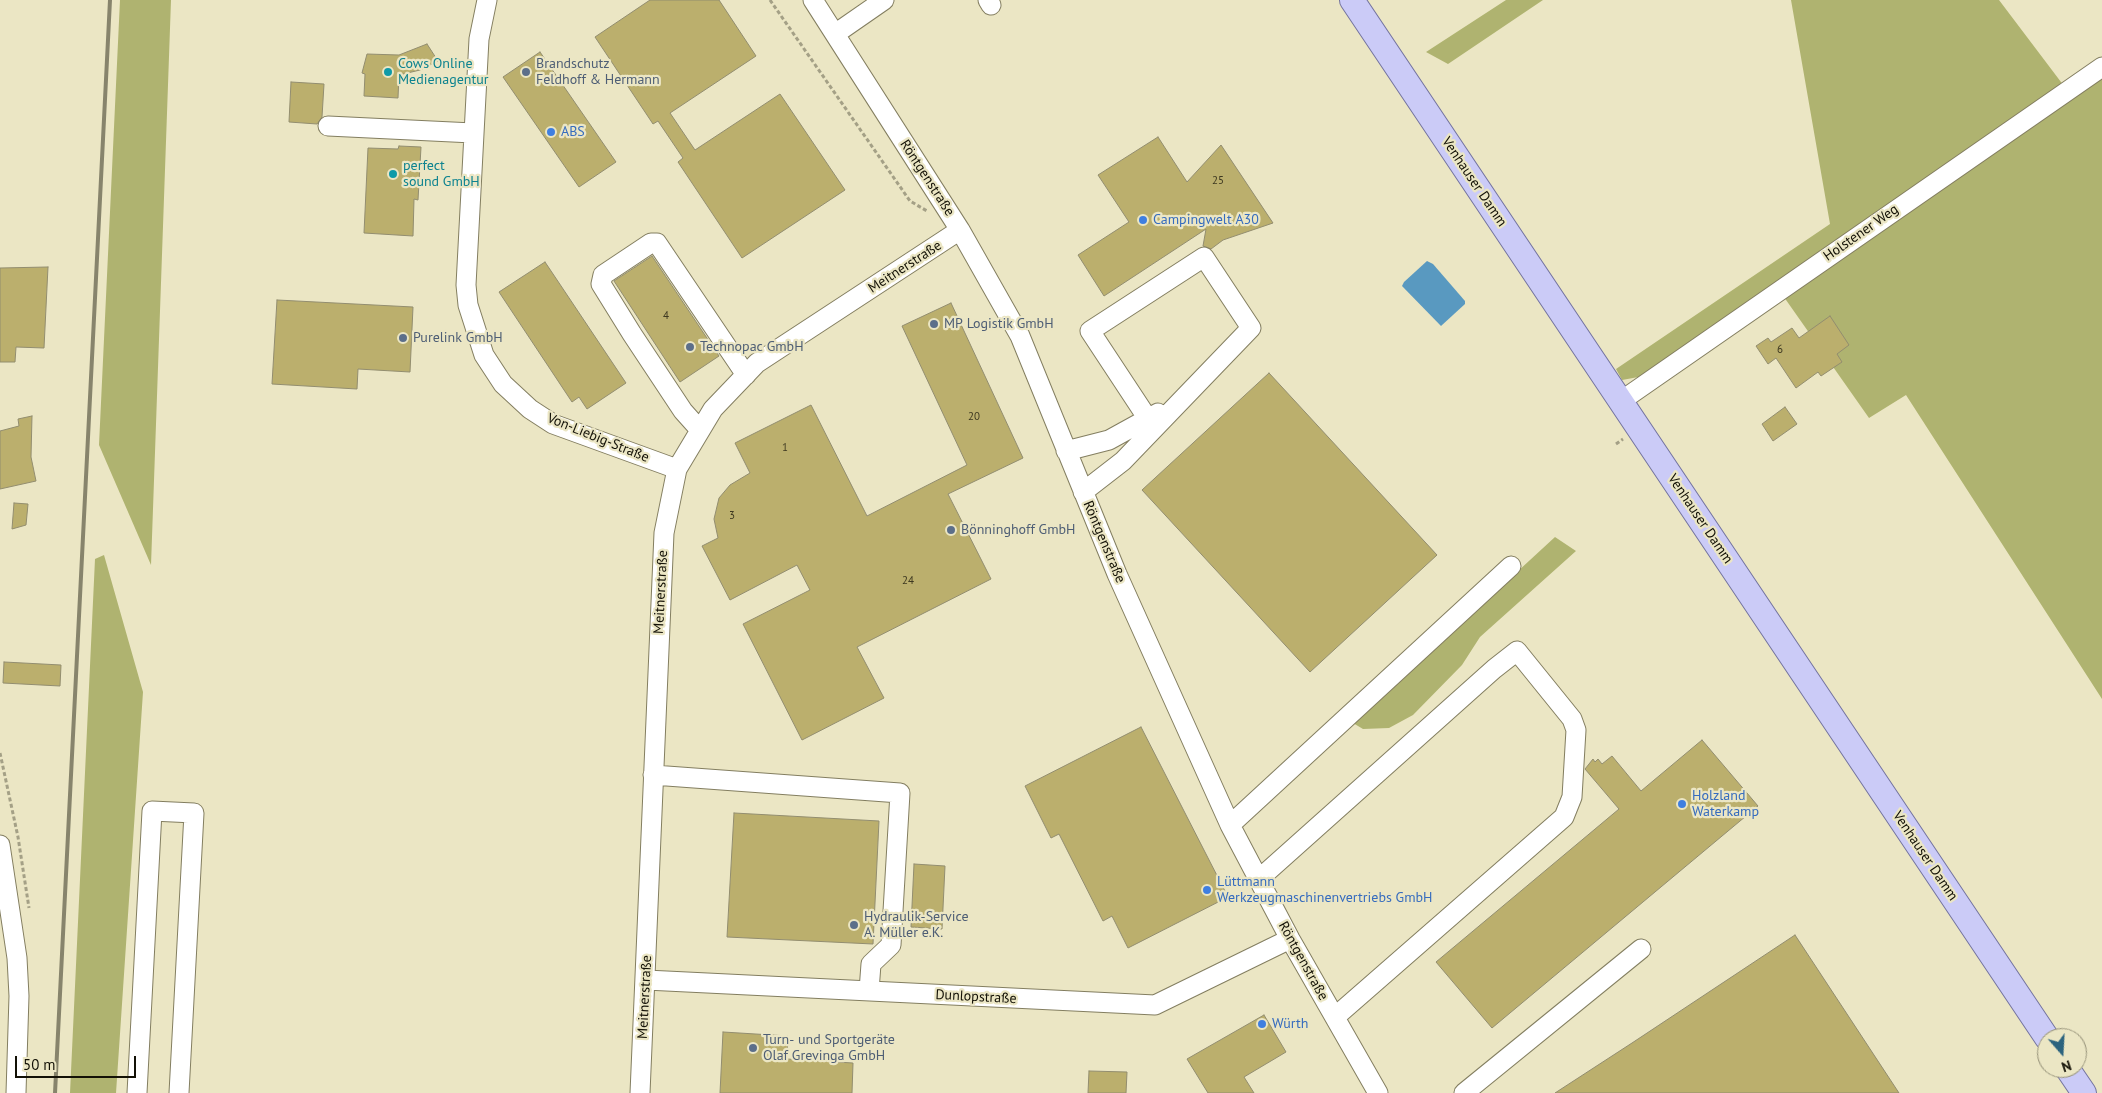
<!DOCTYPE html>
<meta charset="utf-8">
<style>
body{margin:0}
#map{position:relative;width:2102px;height:1093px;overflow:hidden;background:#ebe6c4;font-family:"PT Sans",sans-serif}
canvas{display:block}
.north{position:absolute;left:2037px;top:1028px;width:50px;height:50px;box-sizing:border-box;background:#ebe6c4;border:1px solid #959178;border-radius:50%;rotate:161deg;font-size:14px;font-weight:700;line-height:20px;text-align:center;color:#131106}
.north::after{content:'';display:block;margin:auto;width:18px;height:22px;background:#2c637e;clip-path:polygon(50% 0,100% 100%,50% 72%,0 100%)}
.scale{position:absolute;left:15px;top:1056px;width:121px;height:22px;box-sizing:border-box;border:2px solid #131106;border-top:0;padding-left:6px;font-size:15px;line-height:18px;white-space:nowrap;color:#131106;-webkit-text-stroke:4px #ebe6c4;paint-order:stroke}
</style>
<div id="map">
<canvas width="2102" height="1093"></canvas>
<div class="north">N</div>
<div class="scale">50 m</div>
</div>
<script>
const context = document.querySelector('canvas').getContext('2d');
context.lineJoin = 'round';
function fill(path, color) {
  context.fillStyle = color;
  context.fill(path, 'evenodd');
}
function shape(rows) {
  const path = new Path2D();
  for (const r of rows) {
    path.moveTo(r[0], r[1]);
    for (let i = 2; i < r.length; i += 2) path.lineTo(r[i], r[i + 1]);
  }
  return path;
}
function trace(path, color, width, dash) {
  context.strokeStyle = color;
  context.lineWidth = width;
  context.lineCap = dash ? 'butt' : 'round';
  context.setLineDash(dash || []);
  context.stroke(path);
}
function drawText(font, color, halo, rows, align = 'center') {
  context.font = font + ' "PT Sans",sans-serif';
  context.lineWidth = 4.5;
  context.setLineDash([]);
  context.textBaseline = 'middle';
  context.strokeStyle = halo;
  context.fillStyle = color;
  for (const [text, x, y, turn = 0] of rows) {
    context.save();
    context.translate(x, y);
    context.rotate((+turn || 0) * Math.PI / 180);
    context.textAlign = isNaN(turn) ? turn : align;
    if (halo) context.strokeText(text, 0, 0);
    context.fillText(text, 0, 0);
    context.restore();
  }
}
const forest = shape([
 [120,0,171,0,151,565,99,445],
 [1506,0,1543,0,1448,64,1426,52],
 [1791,0,1999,0,2064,86,2102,70,2102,699,1906,395,1869,418,1779,290,1644,376,1622,380,1616,369,1830,224],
 [1555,537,1576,551,1480,637,1462,665,1413,715,1389,728,1363,729,1353,723],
 [104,555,143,692,116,1093,70,1093,95,559]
]);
const water = shape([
 [1427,261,1433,264,1465,301,1465,304,1441,326,1402,286,1404,282]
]);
const building = shape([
 [650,0,719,0,756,56,670,113,695,150,780,94,845,190,742,258,678,162,683,158,658,121,653,124,595,37,650,0],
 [427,44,438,61,420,70,399,75,398,98,364,96,365,74,362,73,367,54,399,55,427,44],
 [540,52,616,162,579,187,503,77,540,52],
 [291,82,324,84,322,117,317,124,289,122,291,82],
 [1158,137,1187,182,1221,145,1273,223,1223,240,1211,249,1203,246,1206,229,1104,296,1078,255,1129,222,1098,175,1158,137],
 [399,146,421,147,418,200,414,199,413,236,364,233,368,148,398,149,399,146],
 [652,256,719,356,680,382,614,281,652,256],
 [545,262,626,383,587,409,579,397,572,402,499,292,545,262],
 [48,267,44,348,16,347,15,362,0,362,0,268,48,267],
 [277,300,413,307,410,372,358,369,357,389,272,384,277,300],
 [951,303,1023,458,948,494,991,579,857,647,884,698,802,740,743,624,810,590,797,565,730,600,702,546,718,538,714,519,719,498,730,485,750,473,735,443,811,405,867,516,967,465,902,326,951,303],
 [1830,316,1849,345,1837,354,1842,362,1821,376,1818,372,1796,388,1776,358,1768,364,1756,346,1768,338,1771,342,1792,328,1799,338,1830,316],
 [1269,373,1437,555,1310,672,1142,490,1269,373],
 [1785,407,1797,424,1773,441,1762,424,1785,407],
 [32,416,31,457,36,481,0,489,0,431,19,426,18,419,32,416],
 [14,503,28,504,26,525,12,529,14,503],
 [4,662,61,665,60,686,3,683,4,662],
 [1141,727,1228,897,1128,948,1112,916,1103,921,1059,834,1051,838,1025,786,1141,727],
 [1702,740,1758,806,1492,1028,1436,962,1619,809,1585,769,1593,759,1595,762,1598,759,1602,764,1612,756,1641,791,1702,740],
 [734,813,879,821,873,944,727,937,734,813],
 [914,864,945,866,942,929,911,927,914,864],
 [1795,935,1899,1093,1555,1093,1632,1043,1795,935],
 [1264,1015,1286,1052,1244,1077,1254,1093,1208,1093,1187,1059,1264,1015],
 [723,1032,788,1036,787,1059,853,1063,852,1093,720,1093,723,1032],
 [1089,1071,1127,1072,1126,1093,1088,1093,1089,1071]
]);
const path = shape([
 [770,0,910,201,927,211],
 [1616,444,1623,439],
 [0,753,18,837,29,908]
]);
const minor = shape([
 [487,0,479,39,466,285,468,305,484,355,503,384,530,409,553,424,677,469],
 [813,0,960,230,1020,336,1117,574,1230,825,1290,939,1378,1093],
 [988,0,991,5],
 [835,34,884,0],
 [328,126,473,133],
 [1621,401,2102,67],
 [700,430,683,411,632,334,601,284,603,275,651,243,657,243,746,375],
 [1066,451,1109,440,1158,413],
 [1083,492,1123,461,1251,328,1204,257,1090,331,1148,419],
 [653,775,900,793,891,945,871,964,869,991],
 [1230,825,1511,566],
 [0,845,17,958,19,996,16,1093],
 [1259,879,1494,669,1517,651,1572,719,1576,730,1572,797,1564,817,1335,1017],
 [646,980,1155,1005,1290,939],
 [137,1093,152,811,194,813,179,1093],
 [640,1093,664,533,677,469,713,409,757,363,960,230],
 [1464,1093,1641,949]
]);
const major = shape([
 [1352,0,2047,1038],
 [2067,1068,2084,1093]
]);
const rail = shape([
 [55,1093,110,0]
]);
const markers = [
 [388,72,5,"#0f9aa8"],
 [526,72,5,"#5c6f8a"],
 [551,132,5,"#3f7fe0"],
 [393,174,5,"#0f9aa8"],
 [1143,220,5,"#3f7fe0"],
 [934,324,5,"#5c6f8a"],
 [403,338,5,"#5c6f8a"],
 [690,347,5,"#5c6f8a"],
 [951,530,5,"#5c6f8a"],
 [1682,804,5,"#3f7fe0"],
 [1207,890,5,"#3f7fe0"],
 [854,925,5,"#5c6f8a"],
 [1262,1024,5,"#3f7fe0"],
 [753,1048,5,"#5c6f8a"]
];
const numberNames = [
 ["25",1218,181],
 ["4",666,316],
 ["6",1780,350],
 ["20",974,417],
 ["1",785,448],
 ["3",732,516],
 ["24",908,581]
];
const cultureNames = [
 ["Cows Online",398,64],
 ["Medienagentur",398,80],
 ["perfect",403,166],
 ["sound GmbH",403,182]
];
const serviceNames = [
 ["Brandschutz",536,64],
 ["Feldhoff & Hermann",536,80],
 ["MP Logistik GmbH",944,324],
 ["Purelink GmbH",413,338],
 ["Technopac GmbH",700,347],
 ["Bönninghoff GmbH",961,530],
 ["Hydraulik-Service",864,917],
 ["A. Müller e.K.",864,933],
 ["Turn- und Sportgeräte",763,1040],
 ["Olaf Grevinga GmbH",763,1056]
];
const shopNames = [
 ["ABS",561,132],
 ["Campingwelt A30",1153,220],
 ["Holzland",1692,796],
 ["Waterkamp",1692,812],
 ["Lüttmann",1217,882],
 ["Werkzeugmaschinenvertriebs GmbH",1217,898],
 ["Würth",1272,1024]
];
const streetNames = [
 ["Röntgenstraße",927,178,57],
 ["Venhauser Damm",1474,182,56],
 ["Holstener Weg",1861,233,-35],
 ["Meitnerstraße",905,267,-33],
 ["Von-Liebig-Straße",598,438,22],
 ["Venhauser Damm",1700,519,56],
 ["Röntgenstraße",1104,542,67],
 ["Meitnerstraße",661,592,-87],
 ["Venhauser Damm",1925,856,56],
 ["Röntgenstraße",1303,961,61],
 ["Meitnerstraße",645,997,-87],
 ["Dunlopstraße",976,997,3]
];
fill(forest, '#afb370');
fill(water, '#5999c0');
fill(building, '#bbaf6d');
trace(building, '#928d6f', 1);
trace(minor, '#837e60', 21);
trace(major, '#74749f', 26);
trace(path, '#a4a086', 3, [4, 2.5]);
trace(minor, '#fff', 19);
trace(major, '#cbcbf7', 24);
trace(rail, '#87846c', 4);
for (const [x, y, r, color] of markers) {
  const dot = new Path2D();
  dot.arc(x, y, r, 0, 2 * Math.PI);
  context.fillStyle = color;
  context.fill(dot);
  trace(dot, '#ebe6c4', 2);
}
drawText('11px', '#3d3820', null, numberNames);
drawText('14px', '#0d838f', '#ebe6c4', cultureNames, 'left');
drawText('14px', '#4e5e75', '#ebe6c4', serviceNames, 'left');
drawText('14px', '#366cbe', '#ebe6c4', shopNames, 'left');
drawText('14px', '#131106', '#ebe6c4', streetNames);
</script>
